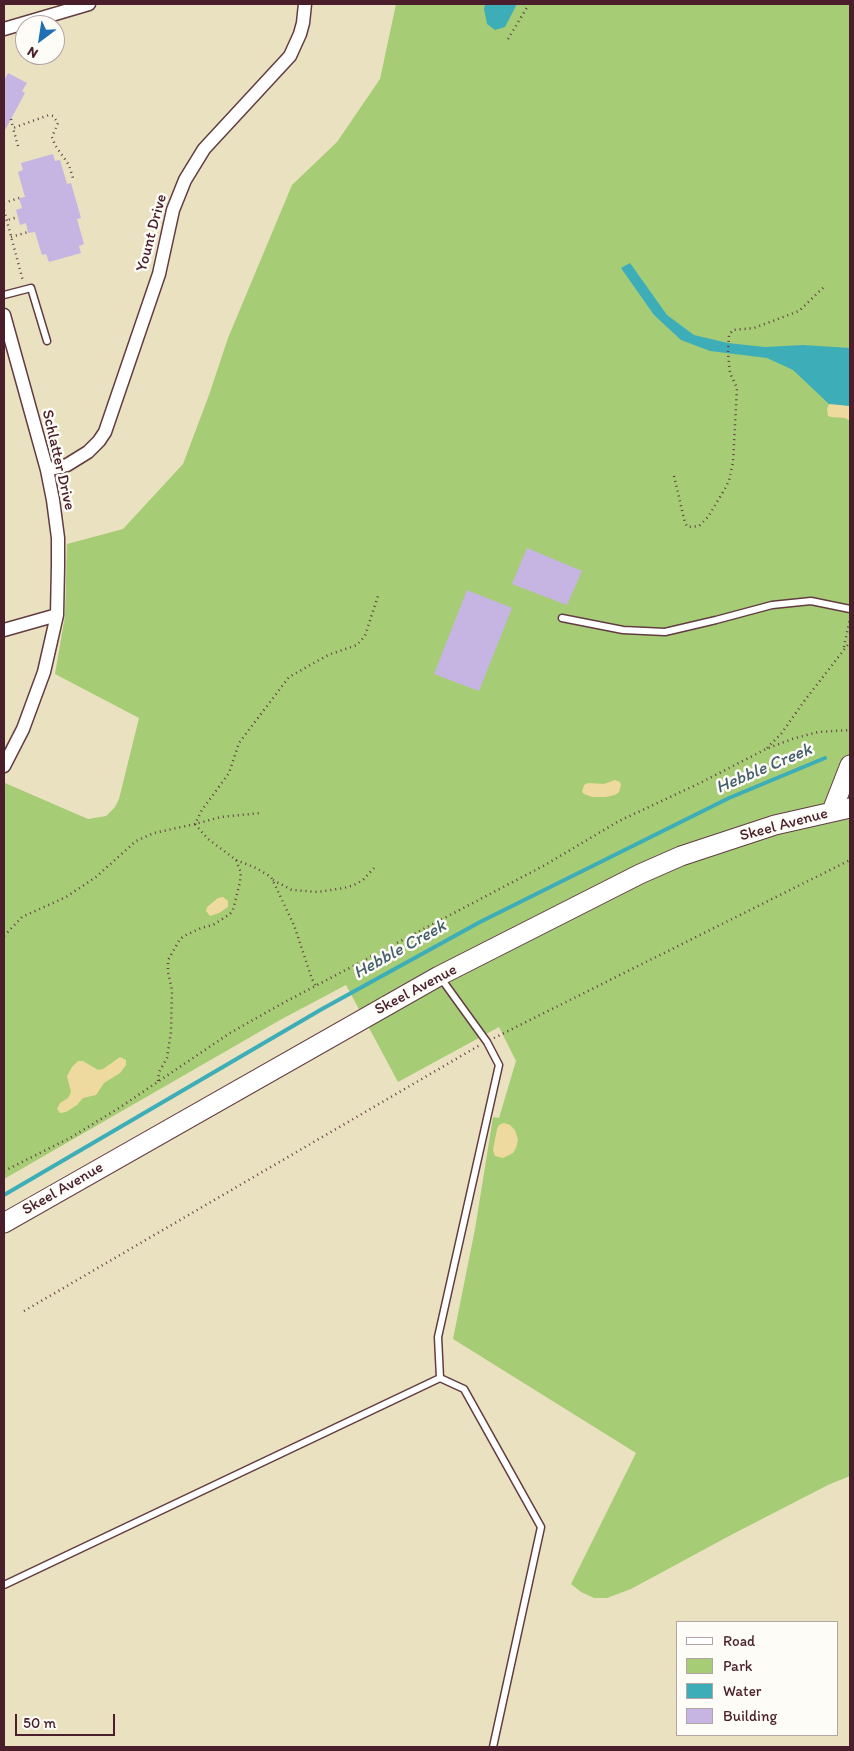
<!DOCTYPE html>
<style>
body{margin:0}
#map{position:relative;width:854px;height:1751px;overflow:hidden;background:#eae1c0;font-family:Itim,sans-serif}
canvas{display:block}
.frame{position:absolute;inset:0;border:5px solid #4a1f2b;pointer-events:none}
.legend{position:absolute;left:676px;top:1621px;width:162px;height:115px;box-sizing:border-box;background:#fdfcf7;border:1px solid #b5a4a5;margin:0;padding:6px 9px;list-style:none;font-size:15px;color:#4a1f2b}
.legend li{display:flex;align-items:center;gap:10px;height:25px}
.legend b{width:25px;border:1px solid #b5a4a5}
.north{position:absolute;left:15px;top:15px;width:50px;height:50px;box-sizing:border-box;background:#fdfcf7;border:1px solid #b5a4a5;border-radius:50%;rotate:211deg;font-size:14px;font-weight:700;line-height:20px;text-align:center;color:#4a1f2b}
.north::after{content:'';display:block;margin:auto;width:18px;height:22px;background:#1f6fb2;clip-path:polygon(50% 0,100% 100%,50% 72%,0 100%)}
.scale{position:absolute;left:15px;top:1714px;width:100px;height:22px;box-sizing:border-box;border:2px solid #4a1f2b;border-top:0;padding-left:6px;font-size:15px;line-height:18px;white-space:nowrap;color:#4a1f2b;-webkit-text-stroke:4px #fdfcf7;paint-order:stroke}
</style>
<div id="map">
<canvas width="854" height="1751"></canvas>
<div class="frame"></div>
<ul class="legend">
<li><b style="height:6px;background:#fff"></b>Road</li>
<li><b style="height:14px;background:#a7cc76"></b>Park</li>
<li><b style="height:14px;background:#3daeb7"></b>Water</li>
<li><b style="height:14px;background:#c6b4e2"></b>Building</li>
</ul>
<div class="north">N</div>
<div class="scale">50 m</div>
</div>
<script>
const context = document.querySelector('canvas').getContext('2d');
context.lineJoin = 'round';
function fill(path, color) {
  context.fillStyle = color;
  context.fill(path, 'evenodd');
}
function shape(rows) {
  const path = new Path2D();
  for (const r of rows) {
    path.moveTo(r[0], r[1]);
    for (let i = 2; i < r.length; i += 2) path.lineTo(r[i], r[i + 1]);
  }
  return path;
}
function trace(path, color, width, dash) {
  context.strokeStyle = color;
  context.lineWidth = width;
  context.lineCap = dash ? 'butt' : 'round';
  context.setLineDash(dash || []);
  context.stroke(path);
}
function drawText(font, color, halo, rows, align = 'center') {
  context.font = font + ' Itim,sans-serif';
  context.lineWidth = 5;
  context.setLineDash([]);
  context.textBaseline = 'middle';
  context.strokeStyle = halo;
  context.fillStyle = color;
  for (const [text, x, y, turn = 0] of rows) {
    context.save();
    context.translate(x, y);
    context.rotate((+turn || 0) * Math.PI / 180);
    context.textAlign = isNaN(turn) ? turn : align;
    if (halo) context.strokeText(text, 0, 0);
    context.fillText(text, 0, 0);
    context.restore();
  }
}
const green = shape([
 [396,4,850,4,850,1476,828,1485,731,1535,631,1589,607,1598,594,1598,581,1592,571,1584,636,1453,453,1339,475,1229,493,1117,499,1118,516,1061,499,1027,398,1082,346,985,280,1020,4,1179,4,785,5,783,88,819,106,816,115,807,119,799,139,718,55,674,65,616,67,544,123,529,183,464,209,395,228,338,292,185,337,142,380,79]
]);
const sand = shape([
 [832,403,850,406,850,421,845,418,831,417,828,416,827,409,829,404],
 [615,780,620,782,621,785,619,792,615,795,606,797,592,797,584,794,582,792,584,785,588,783,604,784],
 [223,897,228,901,228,907,219,913,210,916,206,911,207,907,218,898],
 [120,1057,126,1060,126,1065,120,1073,104,1083,96,1095,83,1098,77,1105,66,1112,60,1113,57,1109,60,1103,68,1098,71,1092,67,1076,72,1067,78,1061,83,1061,98,1070,103,1069],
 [504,1123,510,1125,515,1130,518,1140,516,1148,513,1153,503,1158,495,1156,493,1150,497,1129,499,1125]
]);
const water = shape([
 [485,4,517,4,505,27,495,30,487,24,484,9],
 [630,263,667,315,694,335,728,343,765,347,803,345,850,348,850,406,829,404,793,370,767,358,710,351,681,340,654,315,621,268]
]);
const stream = shape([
 [4,1195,322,1009,480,922,729,798,825,758]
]);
const building = shape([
 [8,73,27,83,22,91,25,93,4,132,4,81],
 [53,154,55,161,60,160,67,184,71,183,81,218,77,219,84,244,79,246,81,253,49,262,46,254,42,255,35,232,28,233,26,223,20,225,16,210,22,208,19,198,25,197,18,172,23,170,21,163],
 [527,548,582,571,567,605,512,584],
 [467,590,512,608,479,691,434,674]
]);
const path = shape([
 [508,39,529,4],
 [11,119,13,128],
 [18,146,13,128,49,115,53,116,58,123,52,137,55,145,69,165,73,178],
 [4,203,19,198],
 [4,210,23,281],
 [4,221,18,217],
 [11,237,28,232],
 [674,476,685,523,688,527,699,526,708,517,723,492,729,481,733,462,737,388,730,373,728,353,729,335,733,330,754,328,799,311,825,286],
 [844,647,850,618],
 [767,748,781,734,805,700,850,642],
 [236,860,256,868,271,877,294,925,312,979,316,986],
 [273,880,292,890,318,892,344,888,354,885,363,880,374,868],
 [4,936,22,917,66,897,96,877,136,841,154,833,195,824,202,810,229,773,239,743,289,677,328,655,357,645,365,636,378,596],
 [494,1038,850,860],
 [158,1081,159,1072,167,1058,171,1032,172,990,168,972,168,960,171,955,180,939,184,936,201,928,213,925,230,914,233,910,240,882,241,873,236,860,208,839,195,824,221,817,261,813],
 [4,1171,70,1138,119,1108,230,1033,283,1003,545,865,619,821,700,783,766,749,792,739,818,732,850,730],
 [24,1311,480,1045]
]);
const lane = shape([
 [4,295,31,288,47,341],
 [562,618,623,630,665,632,716,620,772,605,811,601,850,609],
 [440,977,487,1042,499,1065,438,1337,440,1378],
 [4,1585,440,1378,464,1389,541,1527,493,1747]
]);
const street = shape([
 [4,29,89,4],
 [4,315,47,470,53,500,58,538,58,566,57,615,44,672,23,729,4,766],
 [47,470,67,465,88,452,99,441,105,432,159,274,173,210,185,180,204,149,290,56,300,34,303,23,305,4],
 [4,630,57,615]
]);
const secondary = shape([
 [832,811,850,765],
 [4,1223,439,976,640,874,681,856,775,825,850,808]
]);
const streetNames = [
 ["Yount Drive",152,233,-75],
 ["Schlatter Drive",58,460,77],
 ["Skeel Avenue",784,825,-15],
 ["Skeel Avenue",416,990,-28],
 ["Skeel Avenue",63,1189,-30]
];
const waterNames = [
 ["Hebble Creek",764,769,-23],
 ["Hebble Creek",400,950,-29]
];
fill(green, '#a7cc76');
fill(sand, '#eeda9e');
fill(water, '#3daeb7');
trace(stream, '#3daeb7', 4);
fill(building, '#c6b4e2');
trace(lane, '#623c41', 9);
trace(street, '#623c41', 15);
trace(secondary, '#623c41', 21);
trace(path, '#623c41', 2.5, [1, 4]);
trace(lane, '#fff', 6);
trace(street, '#fff', 12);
trace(secondary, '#fff', 19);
drawText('16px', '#4a1f2b', '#fdfcf7', streetNames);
drawText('italic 18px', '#445f6a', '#fdfcf7', waterNames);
</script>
